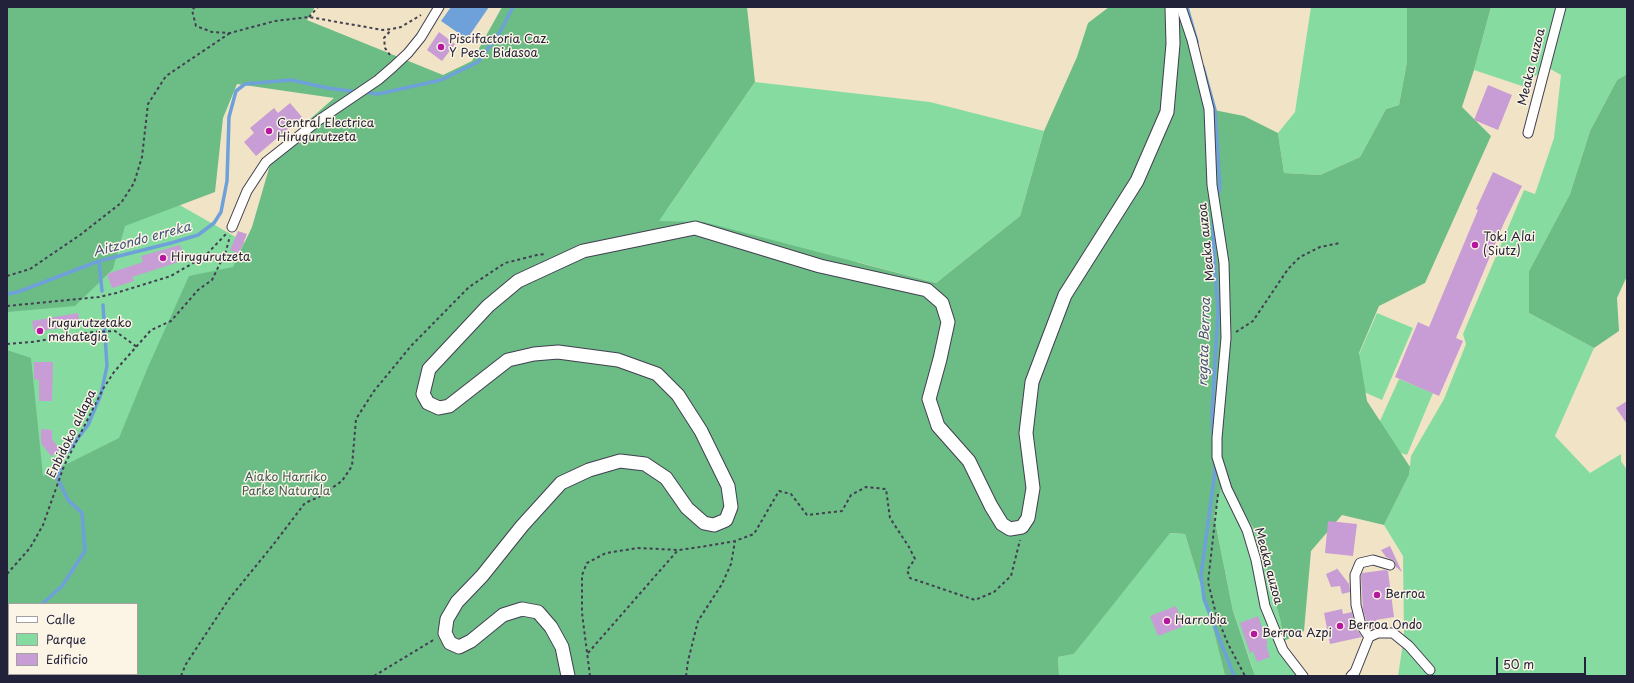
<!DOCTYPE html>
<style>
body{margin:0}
#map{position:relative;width:1634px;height:683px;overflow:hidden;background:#f1e4c6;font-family:"Playpen Sans",sans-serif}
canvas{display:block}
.frame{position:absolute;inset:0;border:8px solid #22223b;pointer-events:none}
.legend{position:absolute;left:8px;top:603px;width:130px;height:72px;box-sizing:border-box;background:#fcf5e5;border:1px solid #a5a1a1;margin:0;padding:5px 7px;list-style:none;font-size:12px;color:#22223b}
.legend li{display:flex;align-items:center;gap:8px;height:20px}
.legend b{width:20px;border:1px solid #a5a1a1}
.scale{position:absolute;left:1496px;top:657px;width:90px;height:18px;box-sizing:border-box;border:2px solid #22223b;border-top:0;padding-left:5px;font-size:12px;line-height:14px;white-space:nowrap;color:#22223b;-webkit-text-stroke:3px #fcf5e5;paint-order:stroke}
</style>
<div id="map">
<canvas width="1634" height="683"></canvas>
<div class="frame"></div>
<ul class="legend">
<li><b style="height:5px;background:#fff"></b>Calle</li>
<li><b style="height:11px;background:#86dca0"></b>Parque</li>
<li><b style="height:11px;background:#c89cd4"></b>Edificio</li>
</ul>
<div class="scale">50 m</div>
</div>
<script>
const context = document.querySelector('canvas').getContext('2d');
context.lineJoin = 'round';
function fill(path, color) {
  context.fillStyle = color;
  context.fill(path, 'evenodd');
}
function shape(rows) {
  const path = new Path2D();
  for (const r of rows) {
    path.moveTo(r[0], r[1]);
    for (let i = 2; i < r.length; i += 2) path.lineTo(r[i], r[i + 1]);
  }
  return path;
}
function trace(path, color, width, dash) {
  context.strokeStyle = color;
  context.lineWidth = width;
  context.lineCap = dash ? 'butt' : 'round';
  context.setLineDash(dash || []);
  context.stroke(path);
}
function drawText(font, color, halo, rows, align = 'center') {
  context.font = font + ' "Playpen Sans",sans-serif';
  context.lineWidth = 3;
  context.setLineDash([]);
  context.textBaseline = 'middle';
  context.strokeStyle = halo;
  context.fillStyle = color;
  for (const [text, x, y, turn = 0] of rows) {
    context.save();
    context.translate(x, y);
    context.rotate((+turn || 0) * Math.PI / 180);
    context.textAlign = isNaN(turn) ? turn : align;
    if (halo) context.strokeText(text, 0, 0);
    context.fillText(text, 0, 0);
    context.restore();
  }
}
const green = shape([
 [1311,7,1407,7,1407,62,1399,105,1386,109,1360,157,1320,175,1284,173,1278,133,1295,112],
 [1491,7,1627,7,1627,74,1617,80,1590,131,1570,194,1529,271,1529,313,1594,348,1555,436,1590,473,1621,454,1621,461,1627,470,1627,676,1398,676,1404,636,1403,556,1384,525,1409,475,1411,456,1444,399,1466,344,1463,334,1524,190,1535,194,1554,138,1561,75,1545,66,1525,87,1474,70],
 [755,82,930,102,1044,131,1020,216,936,283,857,262,555,676,7,676,7,254,162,195,403,332,666,211],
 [9,604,137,604,137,674,9,674],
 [1377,313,1413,328,1382,400,1346,384],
 [1399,379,1433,393,1407,455,1370,443],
 [1223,480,1255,530,1280,619,1284,641,1299,676,1254,676,1252,666,1233,611,1214,516],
 [1169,533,1185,534,1211,620,1225,676,1059,676,1058,657,1074,654]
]);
const forest = shape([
 [7,7,315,7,307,20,443,75,472,61,502,7,747,7,755,82,659,221,704,222,936,283,1020,216,1044,131,1077,57,1088,23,1109,7,1181,7,1209,109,1244,116,1278,133,1284,173,1320,175,1360,157,1386,109,1399,105,1407,62,1407,7,1491,7,1474,70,1462,107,1491,136,1425,283,1379,306,1359,353,1367,401,1410,467,1409,475,1384,525,1342,515,1311,551,1304,631,1284,641,1280,619,1255,530,1223,481,1214,516,1233,611,1255,676,1225,676,1211,620,1185,534,1170,533,1074,654,1058,657,1059,676,7,676,7,350,31,358,43,476,119,438,148,367,189,276,233,267,252,227,274,151,334,98,237,84,223,118,215,192,125,226,113,269,75,306,7,312],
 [9,604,137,604,137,674,9,674],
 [1627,74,1627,276,1617,298,1619,331,1594,348,1529,313,1529,271,1570,194,1590,131,1617,80]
]);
const water = shape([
 [451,7,489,7,467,39,441,21]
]);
const stream = shape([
 [1187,7,1197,42],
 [1203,67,1215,110,1220,187,1217,197],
 [363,92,378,94,441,80,478,62,500,32,513,7],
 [1213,216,1214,256,1218,311,1212,414,1213,436],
 [99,261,102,291],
 [7,294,18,292,99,261,171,243,198,235,214,223,221,212,227,181,229,117,236,91,245,84,291,80,328,88,357,92],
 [1215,462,1215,472,1201,575,1204,599,1234,676],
 [42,604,62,586,85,551,82,513,68,500,58,479,62,459,88,425,101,394,107,366,103,305],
 [7,641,9,639]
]);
const building = shape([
 [439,32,455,44,442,61,427,50],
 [1488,85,1512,95,1498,130,1474,120],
 [290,103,302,117,256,156,244,142,254,133,250,128,274,108,278,113],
 [1493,172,1522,186,1503,225,1456,338,1463,341,1439,396,1395,377,1418,322,1429,327,1478,210,1476,209],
 [238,231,247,234,239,254,230,250],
 [180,245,185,260,132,277,134,281,112,288,107,274,143,262,141,256],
 [78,313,80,325,34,332,32,321],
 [34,362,53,362,52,401,39,401,39,380,34,379],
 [1627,401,1627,424,1616,408],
 [41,429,52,430,52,439,60,450,51,456,41,443],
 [1328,521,1357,524,1353,556,1325,553],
 [1390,546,1402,572,1396,567,1395,561,1386,557,1381,550],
 [1336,567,1349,584,1350,592,1342,594,1340,586,1331,587,1326,574,1337,569],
 [1385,570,1388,571,1394,617,1376,620,1378,627,1371,629,1367,623,1363,610,1361,576,1362,573],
 [1176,606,1184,626,1158,636,1150,616],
 [1342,609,1343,614,1352,612,1355,627,1362,637,1330,644,1324,613],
 [1258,616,1268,644,1266,645,1270,657,1257,662,1253,651,1250,653,1240,623]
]);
const path = shape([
 [195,7,192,10,196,26,212,32,230,33,275,21,309,17,383,30,392,29,401,27,421,15],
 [309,17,318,7],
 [390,55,385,48,384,38,391,30],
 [7,276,30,269,80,235,121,203,134,183,142,157,148,104,166,76,230,33],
 [7,306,99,297,116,293,171,276,205,256,226,234],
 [1236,332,1253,321,1288,269,1300,257,1320,247,1340,243],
 [7,344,32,342,93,332,115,331,137,347],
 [1218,494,1208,582,1216,614,1228,644,1245,676],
 [7,574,30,548,43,525,64,466,103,389,114,372,151,330,171,321,198,290,212,280,226,251,230,236],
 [588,653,678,550],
 [181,676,186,664,229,599,273,545,305,503,319,497,342,481,352,466,356,419,374,391,411,346,469,287,505,263,537,255,546,254],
 [374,676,435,639],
 [590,676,582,613,582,575,587,563,606,553,638,548,679,550,707,546,735,541,754,534,779,491,791,494,807,515,842,511,851,495,866,487,886,489,890,518,909,547,915,559,907,570,910,578,975,600,994,592,1011,576,1020,540],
 [686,676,688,661,698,621,722,584,731,564,735,541]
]);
const street = shape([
 [1181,7,1192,40,1209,109,1212,185,1224,263,1226,338,1217,438,1217,457,1227,489,1247,530,1256,560,1265,606,1283,650,1303,676],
 [1528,133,1561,7],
 [232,227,247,191,266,162,319,120,378,80,393,67,408,53,421,37,439,7],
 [1369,637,1361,625,1356,605,1355,575,1360,563,1373,560,1390,565],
 [1351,676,1355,672,1369,637,1378,633,1393,633,1409,646,1430,670]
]);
const secondary = shape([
 [568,676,562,647,551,627,538,612,522,609,503,615,471,641,459,647,450,643,445,633,447,619,457,602,482,576,522,526,561,483,589,470,620,461,645,464,666,478,687,508,704,523,714,525,726,520,731,507,728,486,701,431,678,395,657,374,618,360,558,352,534,354,508,360,449,406,439,408,428,403,423,394,429,369,488,306,518,281,583,251,695,228,820,266,927,290,942,303,948,322,940,359,929,399,938,426,969,461,991,506,1002,524,1010,529,1022,527,1028,518,1033,488,1026,433,1032,382,1065,295,1137,181,1167,112,1173,44,1172,7]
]);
const markers = [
 [441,47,4,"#b5179e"],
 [269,131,4,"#b5179e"],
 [1475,245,4,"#b5179e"],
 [163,258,4,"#b5179e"],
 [40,331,4,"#b5179e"],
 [1377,595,4,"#b5179e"],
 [1167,621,4,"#b5179e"],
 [1340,626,4,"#b5179e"],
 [1254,634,4,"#b5179e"]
];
const poiNames = [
 ["Piscifactoria Caz.",449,40],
 ["Y Pesc. Bidasoa",449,54],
 ["Central Electrica",277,124],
 ["Hirugurutzeta",277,138],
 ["Toki Alai",1483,238],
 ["(Siutz)",1483,252],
 ["Hirugurutzeta",171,258],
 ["Irugurutzetako",48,324],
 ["mehategia",48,338],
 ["Berroa",1385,595],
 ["Harrobia",1175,621],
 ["Berroa Ondo",1348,626],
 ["Berroa Azpi",1262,634]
];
const streetNames = [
 ["Meaka auzoa",1532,67,-76],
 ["Meaka auzoa",1207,242,-96],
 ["Enbidoko aldapa",72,434,-64],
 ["Meaka auzoa",1268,566,75]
];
const parkNames = [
 ["Aiako Harriko",286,478],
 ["Parke Naturala",286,492]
];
const waterNames = [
 ["Aitzondo erreka",142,240,-15],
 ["regata Berroa",1205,342,-88]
];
fill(green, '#86dca0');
fill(forest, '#6cbc86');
fill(water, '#6ea1d9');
trace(stream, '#6ea1d9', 3.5);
fill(building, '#c89cd4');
trace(street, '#413f50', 11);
trace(secondary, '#413f50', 15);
trace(path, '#413f50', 2, [3, 3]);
trace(street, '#fff', 9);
trace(secondary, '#fff', 13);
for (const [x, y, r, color] of markers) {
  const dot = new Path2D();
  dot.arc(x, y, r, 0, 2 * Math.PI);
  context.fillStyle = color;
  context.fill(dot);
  trace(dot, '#fcf5e5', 1.5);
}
drawText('12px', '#22223b', '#fcf5e5', poiNames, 'left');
drawText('12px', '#22223b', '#fcf5e5', streetNames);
drawText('12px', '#405a59', '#fcf5e5', parkNames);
drawText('italic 13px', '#40557a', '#fcf5e5', waterNames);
</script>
